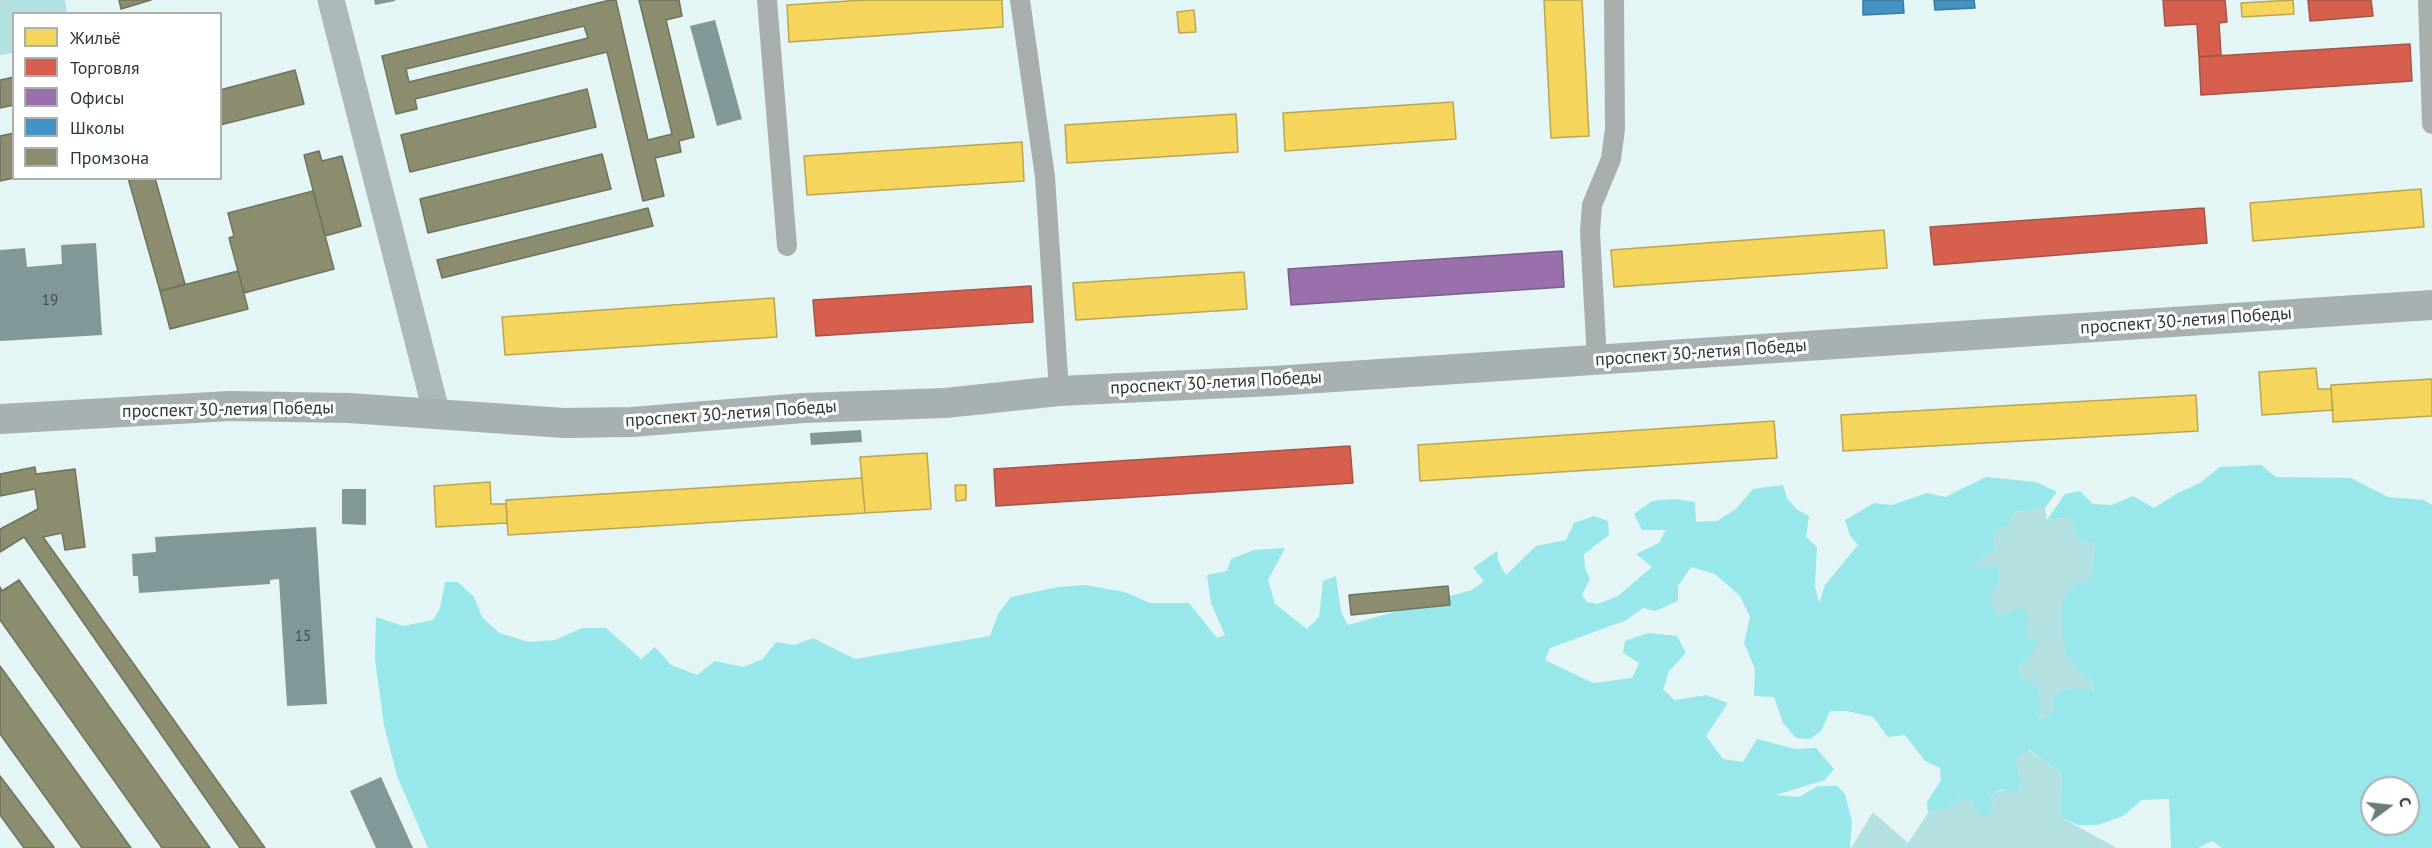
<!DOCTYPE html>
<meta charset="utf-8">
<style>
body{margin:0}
#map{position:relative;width:2432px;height:848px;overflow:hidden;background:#e3f5f5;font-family:"PT Sans",sans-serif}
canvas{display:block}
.legend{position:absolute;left:12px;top:12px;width:210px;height:168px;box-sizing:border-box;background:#fff;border:2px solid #abb0b0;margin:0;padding:8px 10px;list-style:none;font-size:18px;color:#2c3939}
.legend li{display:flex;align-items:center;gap:12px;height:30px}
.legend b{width:30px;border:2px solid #abb0b0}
.north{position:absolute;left:2360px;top:776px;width:60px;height:60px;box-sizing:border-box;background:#fff;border:2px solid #abb0b0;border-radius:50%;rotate:75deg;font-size:16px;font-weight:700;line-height:24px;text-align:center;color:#2c3939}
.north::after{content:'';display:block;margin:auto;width:21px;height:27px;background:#6c7b7b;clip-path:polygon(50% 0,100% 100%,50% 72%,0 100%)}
</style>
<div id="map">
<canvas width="2432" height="848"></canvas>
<ul class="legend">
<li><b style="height:16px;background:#f6d55c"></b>Жильё</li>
<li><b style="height:16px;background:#d6604d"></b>Торговля</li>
<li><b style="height:16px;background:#9970ab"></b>Офисы</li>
<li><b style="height:16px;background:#4393c3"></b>Школы</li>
<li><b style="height:16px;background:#8c8c6e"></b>Промзона</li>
</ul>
<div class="north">С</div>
</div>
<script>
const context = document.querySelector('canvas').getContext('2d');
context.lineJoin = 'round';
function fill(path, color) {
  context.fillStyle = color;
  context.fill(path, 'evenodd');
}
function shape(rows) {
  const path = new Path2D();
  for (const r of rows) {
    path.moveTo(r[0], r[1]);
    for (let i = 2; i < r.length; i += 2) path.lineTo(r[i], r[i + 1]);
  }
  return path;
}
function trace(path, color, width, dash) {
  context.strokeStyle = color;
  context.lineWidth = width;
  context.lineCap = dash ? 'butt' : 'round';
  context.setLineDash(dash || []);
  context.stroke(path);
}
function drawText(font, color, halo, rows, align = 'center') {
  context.font = font + ' "PT Sans",sans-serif';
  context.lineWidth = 6;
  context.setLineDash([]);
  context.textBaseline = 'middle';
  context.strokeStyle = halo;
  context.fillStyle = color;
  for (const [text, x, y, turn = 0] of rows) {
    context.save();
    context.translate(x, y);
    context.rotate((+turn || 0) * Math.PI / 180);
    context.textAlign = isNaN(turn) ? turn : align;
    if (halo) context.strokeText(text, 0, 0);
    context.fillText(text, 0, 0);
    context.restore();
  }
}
const green = shape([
 [0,0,65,0,67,13,14,14,13,53,0,55],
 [2045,508,2047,520,2070,517,2078,539,2095,544,2091,580,2076,584,2078,670,2091,679,2095,694,2084,686,2059,690,2054,696,2054,712,2038,720,2021,681,2019,666,2032,655,2027,637,2029,621,2011,612,1997,614,1989,601,1999,582,1971,568,1985,555,1997,550,1993,533,2008,525,2015,512],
 [2028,750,2062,773,2060,817,2117,848,1851,848,1873,812,1908,843,1928,813,1951,807,1959,798,1973,798,1993,809,1991,796,2021,780,2015,759]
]);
const forest = shape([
 [2261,465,2276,477,2351,478,2388,497,2424,500,2432,505,2432,848,2222,848,2212,841,2198,848,2171,848,2169,799,2142,800,2123,816,2098,825,2077,825,2060,817,2062,773,2029,750,2015,759,2021,780,2018,792,2002,789,1991,796,1993,810,1985,816,1976,811,1973,798,1959,798,1951,807,1928,813,1927,802,1941,780,1940,768,1925,761,1905,735,1888,737,1873,717,1847,711,1830,711,1821,731,1810,739,1796,738,1783,723,1774,697,1754,696,1755,669,1744,643,1750,617,1740,596,1715,574,1691,567,1678,586,1678,601,1655,611,1643,608,1627,620,1550,648,1545,660,1593,683,1632,678,1639,663,1623,653,1625,641,1648,633,1677,636,1686,653,1669,671,1663,690,1675,700,1706,695,1728,703,1706,736,1723,759,1743,762,1757,739,1795,749,1816,748,1834,769,1825,780,1776,795,1799,797,1818,786,1837,786,1845,794,1852,822,1850,848,428,848,397,776,384,725,375,659,376,617,403,626,433,620,440,608,445,582,458,582,474,597,482,617,499,633,529,642,555,640,582,628,606,628,641,659,655,647,671,665,697,675,715,661,743,667,763,659,776,642,795,645,813,638,855,659,990,636,998,614,1011,597,1058,587,1085,585,1125,592,1150,603,1189,603,1217,638,1225,635,1211,603,1207,575,1227,571,1231,559,1254,550,1285,548,1268,580,1275,604,1307,629,1319,617,1323,581,1336,576,1341,612,1348,625,1472,590,1484,581,1473,568,1497,551,1498,561,1506,575,1536,546,1566,540,1574,523,1594,516,1608,521,1609,535,1584,554,1585,568,1590,579,1582,595,1587,602,1598,604,1618,596,1652,567,1636,554,1659,543,1666,530,1642,530,1634,514,1652,501,1674,499,1695,502,1696,522,1717,521,1736,509,1753,489,1783,485,1787,498,1796,509,1809,516,1806,537,1817,547,1815,587,1819,603,1825,585,1858,545,1850,536,1845,520,1874,503,1892,505,1927,493,1945,497,1986,477,2036,482,2057,492,2045,508,2015,512,2008,525,1993,533,1997,550,1985,555,1972,567,1999,567,1999,582,1989,601,1997,614,2011,612,2023,607,2029,621,2027,637,2039,640,2032,655,2019,666,2021,680,2035,683,2041,704,2039,720,2053,712,2054,696,2059,690,2084,686,2095,693,2091,679,2078,670,2067,655,2061,625,2064,596,2076,584,2091,580,2095,544,2078,539,2070,517,2047,520,2065,494,2080,491,2093,504,2112,505,2133,496,2154,508,2178,493,2200,483,2220,467],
 [2372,788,2408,788,2408,824,2372,824]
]);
const homes = shape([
 [865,0,1002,0,1003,27,789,42,787,5,865,0],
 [1544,0,1582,0,1589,136,1551,138,1544,0],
 [2293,0,2294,14,2242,17,2241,3,2293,0],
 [1194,10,1196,32,1179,33,1177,12,1194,10],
 [1453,102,1456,139,1285,151,1283,113,1453,102],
 [1236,114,1238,152,1067,163,1065,125,1236,114],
 [1022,142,1024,181,807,195,804,156,1022,142],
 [2421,189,2424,227,2253,241,2250,203,2421,189],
 [1884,230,1887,268,1614,287,1611,250,1884,230],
 [1244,272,1247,309,1076,320,1073,283,1244,272],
 [774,298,777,337,505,355,502,317,774,298],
 [2316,368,2318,389,2331,389,2333,410,2262,415,2259,372,2316,368],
 [2432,379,2432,416,2333,422,2331,385,2432,379],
 [2196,395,2198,431,1843,451,1841,415,2196,395],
 [1774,421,1777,458,1420,481,1418,445,1774,421],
 [927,453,931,509,865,513,860,457,927,453],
 [862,478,865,513,508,535,506,500,862,478],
 [490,482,491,504,506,504,507,523,436,527,434,486,490,482],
 [955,485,966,485,966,500,956,501,955,485]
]);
const shops = shape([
 [2163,0,2225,0,2227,22,2219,23,2221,55,2199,57,2197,24,2165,26,2163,0],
 [2308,0,2371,0,2373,16,2310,21,2308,0],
 [2410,44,2412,81,2201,95,2199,57,2410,44],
 [2204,208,2207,243,1934,265,1930,227,2204,208],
 [1031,286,1033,322,816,336,813,300,1031,286],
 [1350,446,1353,483,996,506,994,469,1350,446]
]);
const offices = shape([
 [1562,251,1564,287,1291,305,1288,269,1562,251]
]);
const schools = shape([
 [1863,0,1903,0,1904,13,1863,15,1863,0],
 [1934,0,1974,0,1975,8,1935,10,1934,0]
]);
const industry = shape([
 [119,0,151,0,121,9,119,0],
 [610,0,616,0,648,140,672,134,639,0,679,0,682,16,666,20,694,137,679,141,681,152,655,158,664,196,643,201,607,52,415,99,417,109,396,114,382,56,610,0],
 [584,26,588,38,409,82,406,69,584,26],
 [295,70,304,104,220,125,220,90,295,70],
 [14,77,14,105,0,108,0,80,14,77],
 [587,89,596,127,410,172,401,135,587,89],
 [14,133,14,178,0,181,0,136,14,133],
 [319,151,322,161,342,156,361,226,325,236,304,155,319,151],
 [602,154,611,189,428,233,420,199,602,154],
 [128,178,155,178,185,284,160,291,128,178],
 [313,191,334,269,244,293,229,238,234,236,228,213,313,191],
 [648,208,653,226,442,278,437,260,648,208],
 [238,271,248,309,170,329,160,291,238,271],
 [35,467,36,474,75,469,85,547,65,550,62,533,43,537,265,848,240,848,24,537,0,552,0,529,38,509,35,489,0,496,0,474,35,467],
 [19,580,210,848,162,848,0,620,0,587,2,591,19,580],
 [1448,586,1450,605,1351,615,1349,595,1448,586],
 [0,666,131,848,82,848,0,734,0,666],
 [0,776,53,846,54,848,24,848,0,815,0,776]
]);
const building = shape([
 [374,0,395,0,395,1,375,5],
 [715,20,742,119,717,126,690,26],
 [96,243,102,335,0,341,0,250,25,248,27,267,62,264,61,245],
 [861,430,862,442,811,445,810,433],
 [342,489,366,489,366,525,342,524],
 [316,527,327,704,287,706,279,579,270,580,270,584,139,593,138,576,133,576,132,554,156,552,155,537],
 [381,777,413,848,376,848,350,791]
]);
const street = shape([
 [767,0,787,246],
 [1020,0,1045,177,1059,391],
 [2428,0,2432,124],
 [1597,360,1590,232,1592,205,1611,159,1615,129,1614,0]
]);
const secondary = shape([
 [331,0,437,415]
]);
const primary = shape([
 [0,419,230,406,349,408,564,423,632,422,803,408,945,403,1059,391,1273,381,2432,305]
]);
const numberNames = [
 ["19",50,301],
 ["15",303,637]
];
const streetNames = [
 ["проспект 30-летия Победы",2186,321,-4],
 ["проспект 30-летия Победы",1701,353,-4],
 ["проспект 30-летия Победы",1216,383,-3],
 ["проспект 30-летия Победы",228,410,-1],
 ["проспект 30-летия Победы",731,414,-4]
];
fill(green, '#b3e1e2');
fill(forest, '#98e7ea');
fill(homes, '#f6d55c');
trace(homes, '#b9a652', 1.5);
fill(shops, '#d6604d');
trace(shops, '#a35447', 1.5);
fill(offices, '#9970ab');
trace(offices, '#786089', 1.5);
fill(schools, '#4393c3');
trace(schools, '#3c789a', 1.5);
fill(industry, '#8c8c6e');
trace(industry, '#6f735e', 1.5);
fill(building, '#819798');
trace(street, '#a8aeae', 20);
trace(secondary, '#adb8b8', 27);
trace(primary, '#a7b1b1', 30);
drawText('15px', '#415051', null, numberNames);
drawText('18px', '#2c3939', '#fff', streetNames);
</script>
